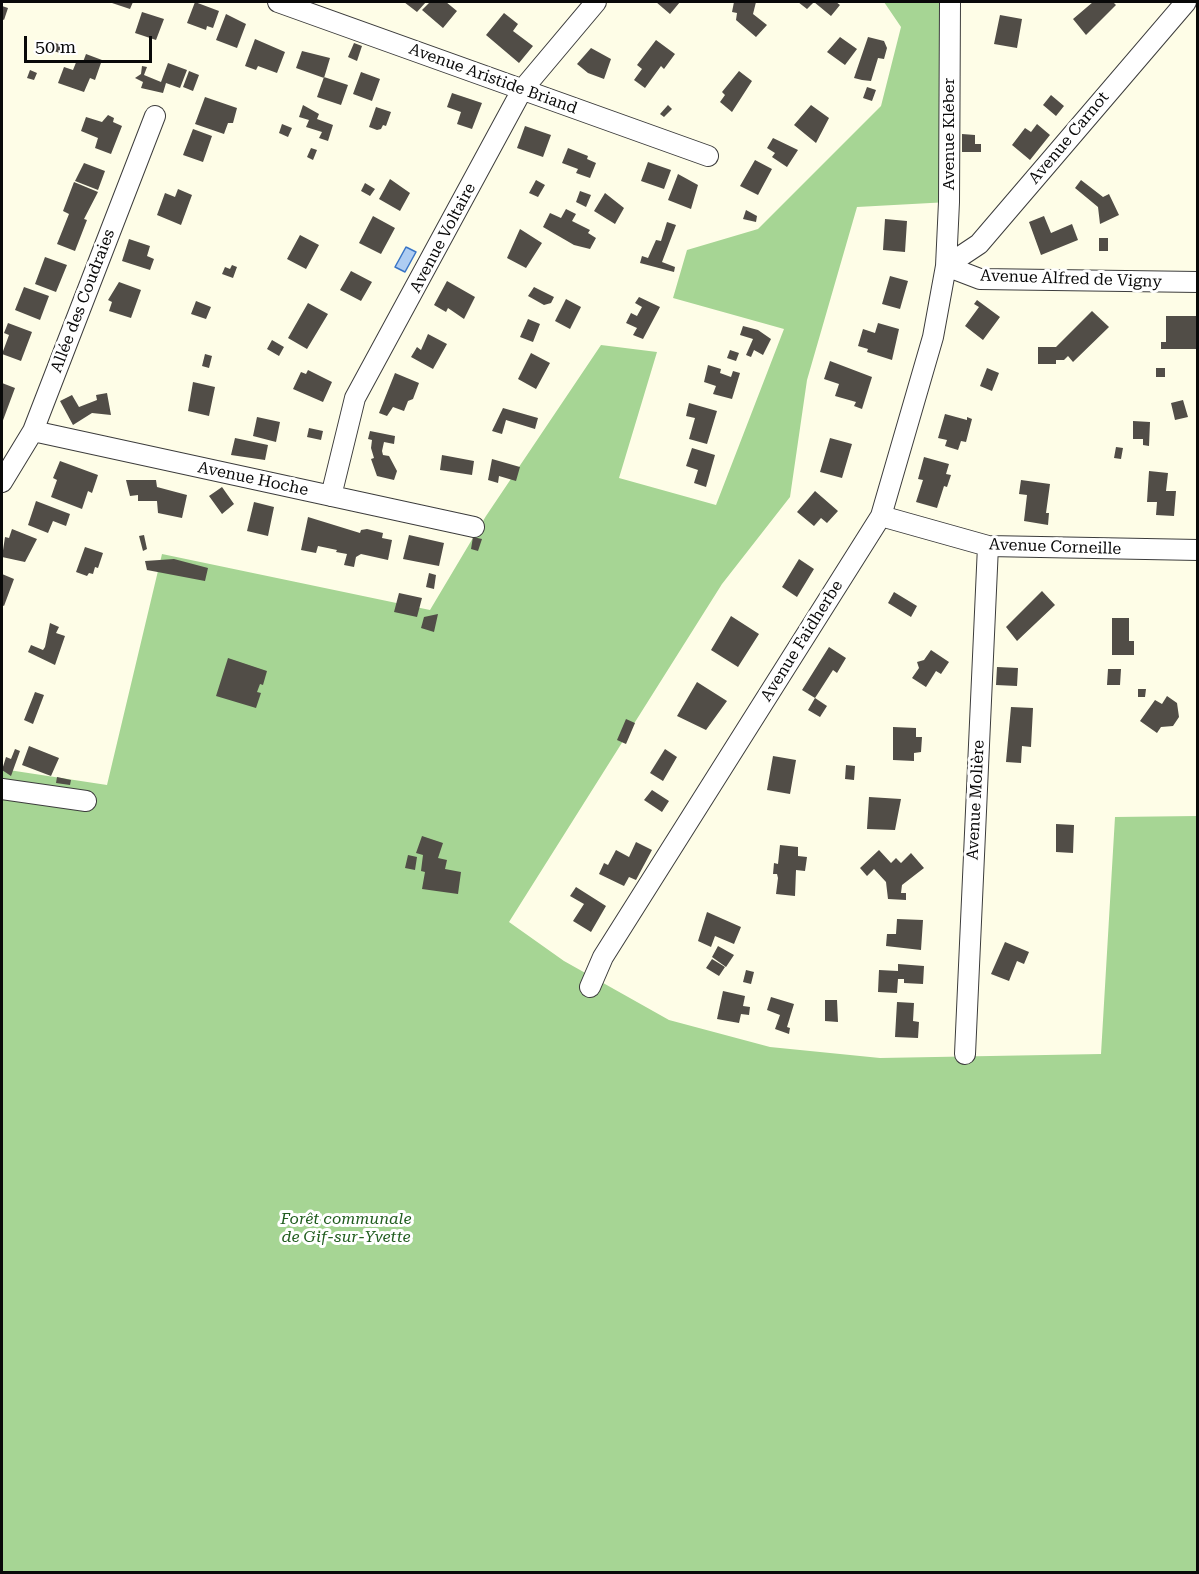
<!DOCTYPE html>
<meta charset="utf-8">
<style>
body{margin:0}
#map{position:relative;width:1199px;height:1574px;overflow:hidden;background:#fefde7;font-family:"Roboto Serif",serif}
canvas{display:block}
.frame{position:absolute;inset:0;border:3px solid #090909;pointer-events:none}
.scale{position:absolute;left:24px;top:36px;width:128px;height:27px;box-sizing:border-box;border:3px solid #090909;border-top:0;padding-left:8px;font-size:18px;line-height:21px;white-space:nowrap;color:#090909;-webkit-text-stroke:4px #fff;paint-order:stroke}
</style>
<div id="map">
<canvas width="1199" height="1574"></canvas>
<div class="frame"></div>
<div class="scale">50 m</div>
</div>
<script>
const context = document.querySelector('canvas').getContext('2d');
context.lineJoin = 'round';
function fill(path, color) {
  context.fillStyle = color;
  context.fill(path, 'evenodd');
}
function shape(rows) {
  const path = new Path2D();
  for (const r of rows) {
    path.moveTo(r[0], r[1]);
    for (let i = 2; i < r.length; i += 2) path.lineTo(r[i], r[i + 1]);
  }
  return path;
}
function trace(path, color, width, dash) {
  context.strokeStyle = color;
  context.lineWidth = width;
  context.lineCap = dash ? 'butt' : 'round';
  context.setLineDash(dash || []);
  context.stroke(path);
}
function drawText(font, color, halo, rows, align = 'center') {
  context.font = font + ' "Roboto Serif",serif';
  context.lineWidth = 6;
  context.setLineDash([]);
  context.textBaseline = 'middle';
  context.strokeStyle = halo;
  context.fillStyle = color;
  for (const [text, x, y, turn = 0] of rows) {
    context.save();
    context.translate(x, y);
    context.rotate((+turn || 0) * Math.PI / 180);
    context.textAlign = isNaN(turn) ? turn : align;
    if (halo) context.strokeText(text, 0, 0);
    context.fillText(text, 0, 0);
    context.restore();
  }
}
const forest = shape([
 [884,2,950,2,949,202,857,207,807,380,790,497,722,584,509,922,564,961,669,1020,770,1047,880,1058,1101,1054,1115,817,1197,816,1197,1572,2,1572,2,769,107,785,162,554,430,610,486,516,601,345,657,352,619,478,716,505,784,329,673,298,687,250,758,229,881,106,901,27]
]);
const water = shape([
 [406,247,416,252,405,272,395,267,406,247]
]);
const building = shape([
 [109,2,133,2,130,9],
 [195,2,219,11,213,28,207,26,206,30,187,23],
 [404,2,426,2,417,12],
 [430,2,446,2,457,11,443,28,422,10],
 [656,2,680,2,670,14],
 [734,2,756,2,753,14,767,25,756,37,736,20,737,13,732,12],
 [798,2,814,2,807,9],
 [814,2,836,2,840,5,831,16],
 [1093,2,1113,2,1116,5,1086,35,1073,19],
 [2,6,8,8,4,20,2,19],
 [142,12,164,19,156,40,135,33],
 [504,13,518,24,513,31,533,46,519,63,486,35],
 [226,14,246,24,237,48,216,40],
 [1000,15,1022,19,1017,48,994,44],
 [840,37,857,49,845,65,827,52],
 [868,37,884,41,887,48,884,59,878,58,871,81,862,80,854,78],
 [255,39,285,52,277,73,258,66,256,70,245,66],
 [656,40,675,54,664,69,661,66,645,88,634,80,642,69,637,65],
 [53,42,63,46,60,53,50,50],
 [354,43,362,46,357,61,348,57],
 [591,48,611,59,604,79,588,73,577,64],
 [302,51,330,58,324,78,296,68],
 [86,54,102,60,95,80,90,78,84,92,58,83,64,67,73,70,77,60,83,62],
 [168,63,187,70,180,88,166,83,163,93,141,88,143,82,135,78,141,74,142,66,147,67,144,75,161,82],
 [30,70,37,73,34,80,27,78],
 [189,71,199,75,193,91,183,87],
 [739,71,752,81,732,112,720,102,725,95,722,92],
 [361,72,380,79,372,101,353,94],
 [324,77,348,85,341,105,317,97],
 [867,87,876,90,872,101,863,98],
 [452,93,482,103,472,129,457,124,461,112,447,107],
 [1051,95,1064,106,1056,116,1043,105],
 [205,97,237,108,233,123,228,123,224,134,195,124],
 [303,105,319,114,317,119,333,125,328,141,319,138,322,132,306,127,309,120,299,117],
 [668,105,672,109,664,117,660,114],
 [811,105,829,118,816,143,794,125],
 [376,107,391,112,386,126,383,125,381,129,377,130,369,127],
 [108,115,114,118,113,122,122,126,111,154,95,148,98,138,81,131,86,117,102,122],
 [282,124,292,128,288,137,279,133],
 [1037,124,1050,135,1030,160,1012,145,1025,128,1031,132],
 [525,126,551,135,543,157,517,148],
 [193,129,212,136,203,162,183,155],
 [962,134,975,135,975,144,981,144,981,152,962,152],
 [773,138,798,150,787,167,772,157,775,153,767,148],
 [311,148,317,150,313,160,307,157],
 [568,148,588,156,587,159,596,163,590,178,576,173,578,169,562,163],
 [755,160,772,169,758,195,740,186],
 [648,162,671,170,664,189,641,181],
 [84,163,105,171,98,190,75,181],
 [678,174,698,185,691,209,668,200],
 [390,179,410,193,400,211,379,199],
 [536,180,545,185,538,197,529,193],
 [1081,180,1103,197,1109,194,1119,215,1100,224,1098,207,1075,188],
 [74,182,98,192,84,219,87,220,75,251,57,244,69,214,63,211],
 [365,183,375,189,370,196,361,191],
 [178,189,192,195,181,225,157,215,165,193,175,197],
 [580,191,591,195,586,207,576,202],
 [605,193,624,208,615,224,594,211],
 [566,209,576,214,572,221,590,230,588,233,596,238,590,249,574,245,543,227,550,213,561,218],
 [746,210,757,216,756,222,743,219],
 [373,216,395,228,381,254,359,243],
 [1044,216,1051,233,1072,224,1078,240,1041,255,1029,222],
 [885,219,907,221,905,252,883,250],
 [667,222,676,225,662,262,675,267,674,272,640,263,642,256,648,258,656,240,661,241],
 [520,229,542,243,526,268,507,258],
 [300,235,319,245,306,269,287,259],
 [1099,238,1108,238,1108,251,1099,251],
 [129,239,150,246,147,256,154,259,150,270,122,261],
 [45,257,67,265,56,292,35,284],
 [232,265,237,267,233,278,222,274,225,267,230,269],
 [351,271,372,282,361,301,340,290],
 [890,276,908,281,900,309,882,304],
 [447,281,475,297,464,319,448,308,446,312,434,305],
 [119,282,141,290,131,318,109,311,112,302,108,300],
 [24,287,49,296,40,320,15,310],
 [534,287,554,297,551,303,544,305,528,296],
 [639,297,660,307,643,339,633,335,637,328,626,323,631,313,637,316,642,307,635,303],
 [566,299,581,307,570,329,555,321],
 [977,300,1000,317,983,340,965,326,979,307,974,304],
 [196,301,211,307,206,319,191,314],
 [308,303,328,314,307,349,288,338],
 [1092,311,1109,327,1073,362,1068,356,1064,360,1056,360,1056,364,1038,364,1038,347,1056,347],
 [1166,316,1196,316,1196,349,1161,349,1161,342,1166,342],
 [528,319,540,324,533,342,520,337],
 [8,323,32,332,21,361,2,354,9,335,4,333],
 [878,323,899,329,892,360,867,352,868,349,858,346,863,329,875,333],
 [743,326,758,330,771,339,763,355,754,350,751,357,746,355,753,339,740,335],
 [428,334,447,344,433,369,411,357,417,347,421,350],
 [272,340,284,347,279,356,267,349],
 [730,350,739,353,736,361,727,358],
 [531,353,550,363,536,389,518,379],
 [205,354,212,356,209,368,202,366],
 [830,361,872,377,862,409,854,406,856,402,835,396,839,384,824,379],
 [708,365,721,369,720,373,731,377,733,371,740,373,732,399,713,394,716,386,704,382],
 [987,368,999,373,992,391,980,386],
 [1156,368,1165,368,1165,377,1156,377],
 [308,370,332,382,323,402,293,389,301,372,306,374],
 [395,373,419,383,413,399,408,401,404,411,393,407,387,416,379,413],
 [193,382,215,387,209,416,188,411],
 [2,383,15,388,2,423],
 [107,393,111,415,92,413,73,425,60,401,72,395,79,407,97,400,96,395],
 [1183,400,1188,417,1175,420,1171,403],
 [689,403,717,411,707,444,689,439,695,418,686,416],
 [503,408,538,418,535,429,506,420,502,434,492,431],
 [945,414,967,420,967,417,972,419,966,442,961,441,958,450,945,446,947,440,938,438],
 [257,417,280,422,276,442,253,436],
 [1133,421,1150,422,1149,446,1143,445,1143,439,1133,439],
 [309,428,323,431,321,440,307,437],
 [370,431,395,436,394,444,384,442,382,451,383,455,389,456,397,471,394,480,377,476,371,459,374,458,371,448,372,440,368,439],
 [235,438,268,445,265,460,231,455],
 [830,438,852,444,842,478,820,472],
 [1116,447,1123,448,1121,459,1114,458],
 [692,448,715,455,706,487,694,483,698,470,686,466],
 [442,455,474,461,472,475,440,470],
 [924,457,949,464,946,474,951,475,947,487,944,486,937,508,916,502,923,480,918,479],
 [492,459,520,467,516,481,499,476,498,483,488,480],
 [60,461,98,475,92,493,88,491,82,509,51,497,57,480,53,478],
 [1149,471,1168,473,1166,491,1176,491,1174,516,1156,515,1157,502,1147,502],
 [126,480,156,480,157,487,187,495,182,518,158,513,157,501,138,501,138,495,130,496],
 [1021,480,1050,484,1046,513,1049,513,1048,525,1024,521,1027,495,1019,494],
 [222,487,234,504,222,514,209,496],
 [815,491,838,511,827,523,821,518,814,526,797,512],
 [36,501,70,514,66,526,53,521,48,533,28,525],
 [254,502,274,507,268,536,247,531],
 [308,517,360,533,361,530,367,529,383,533,382,538,392,540,388,560,361,554,356,557,354,567,344,565,347,554,336,552,337,550,318,546,316,553,301,550],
 [12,529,37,539,25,562,2,557,5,537,9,538],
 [144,535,147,549,143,551,139,536],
 [409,535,444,543,439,566,403,559],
 [473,537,482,539,478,551,471,549],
 [85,547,103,553,98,568,95,567,93,574,89,573,87,576,76,572],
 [174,559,208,568,205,581,147,570,145,561],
 [799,559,814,569,797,597,782,587],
 [429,573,436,575,434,589,426,587],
 [2,574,14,579,4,606,2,605],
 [1042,591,1055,605,1017,641,1006,627],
 [894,592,917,606,911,617,888,603],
 [399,593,422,598,417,617,394,612],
 [438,614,434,632,421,628,424,617],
 [731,616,759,634,738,667,711,650],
 [1112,618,1129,618,1129,641,1134,641,1134,655,1112,655],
 [50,623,59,627,56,633,65,636,55,665,28,652,31,645,43,650,45,647],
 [829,647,846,658,837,673,833,670,815,698,802,690],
 [931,650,949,662,941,674,936,671,926,687,912,678,919,668,917,662,924,660],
 [228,658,267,671,263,685,260,684,257,692,261,693,256,708,216,696],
 [997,667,1018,668,1017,686,996,685],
 [1108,669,1121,669,1120,685,1107,685],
 [697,682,727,701,706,730,677,716],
 [1138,689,1146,689,1145,697,1138,697],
 [35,692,44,695,33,724,24,720],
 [1167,696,1177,703,1179,717,1173,726,1161,727,1157,733,1140,721,1155,700,1162,704],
 [815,698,827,706,820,717,808,710],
 [1011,707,1033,708,1031,747,1022,746,1021,763,1006,762],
 [626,719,635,723,626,744,617,740],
 [893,727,916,728,916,737,922,737,921,752,914,753,914,761,893,760],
 [29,746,59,758,51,776,22,765],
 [15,749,20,751,11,776,2,770,6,757,11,759],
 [665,749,677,757,663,781,650,773],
 [773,756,796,760,790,794,767,790],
 [846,765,855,766,854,780,845,779],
 [57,777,71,780,70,785,56,783],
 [652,790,669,801,662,812,644,800],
 [869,797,901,799,895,830,867,829],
 [1056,824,1074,825,1073,853,1056,852],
 [422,836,443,843,438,858,447,860,445,869,461,872,458,894,422,889,425,872,421,871,423,855,416,853],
 [636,842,652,850,636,880,629,877,624,886,599,874,604,863,608,865,616,850,629,857],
 [780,845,798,847,798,856,807,857,805,871,796,870,795,896,776,894,778,878,777,874,773,874,774,863,778,864],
 [879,850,891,863,896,858,901,863,911,853,924,868,902,885,901,893,906,893,906,900,888,899,886,882,874,869,867,876,860,868],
 [408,855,417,857,415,870,405,868],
 [576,887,606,906,591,932,573,921,584,904,570,896],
 [707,912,741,927,734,944,715,936,711,947,698,941],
 [897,919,923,920,921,950,886,946,887,934,896,934],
 [1005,942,1029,952,1024,964,1017,961,1009,981,991,974],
 [718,946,734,955,726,967,712,957],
 [712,959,725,967,719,976,706,968],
 [898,964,924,966,923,984,904,983,904,979,898,979,897,993,878,992,879,970,898,971],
 [746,970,754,972,751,984,743,982],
 [723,991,745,996,743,1006,750,1007,749,1015,741,1014,739,1023,717,1019],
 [771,997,794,1004,787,1027,790,1028,789,1034,775,1029,780,1015,767,1010],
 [825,1000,837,1000,838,1022,825,1021],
 [897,1002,914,1003,913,1021,919,1022,918,1038,895,1037]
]);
const street = shape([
 [278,2,708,156],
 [946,266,979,244,1186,2],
 [946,266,980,279,1198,282],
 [33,431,474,527],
 [2,482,33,431,155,116],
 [331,496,355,398,522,90,596,2],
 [881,516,988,546,1198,550],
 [2,789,86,801],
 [590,987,603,957,881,516,933,337,946,266,949,202,950,2],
 [965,1054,988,546]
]);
const streetNames = [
 ["Avenue Aristide Briand",493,79,20],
 ["Avenue Kléber",949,134,-90],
 ["Avenue Carnot",1069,138,-50],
 ["Avenue Voltaire",443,238,-62],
 ["Avenue Alfred de Vigny",1071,279,2],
 ["Allée des Coudraies",83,301,-69],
 ["Avenue Hoche",253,479,12],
 ["Avenue Corneille",1055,547,2],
 ["Avenue Faidherbe",802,641,-58],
 ["Avenue Molière",976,800,-87]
];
const parkNames = [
 ["Forêt communale",346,1219],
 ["de Gif-sur-Yvette",346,1237]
];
fill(forest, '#a6d594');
fill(water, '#aecdf2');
trace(water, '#3975c6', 1.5);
fill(building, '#514d47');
trace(street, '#3c3c3c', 22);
trace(street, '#fff', 20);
drawText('16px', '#090909', '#fff', streetNames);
drawText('italic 16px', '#205c1e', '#fff', parkNames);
</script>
